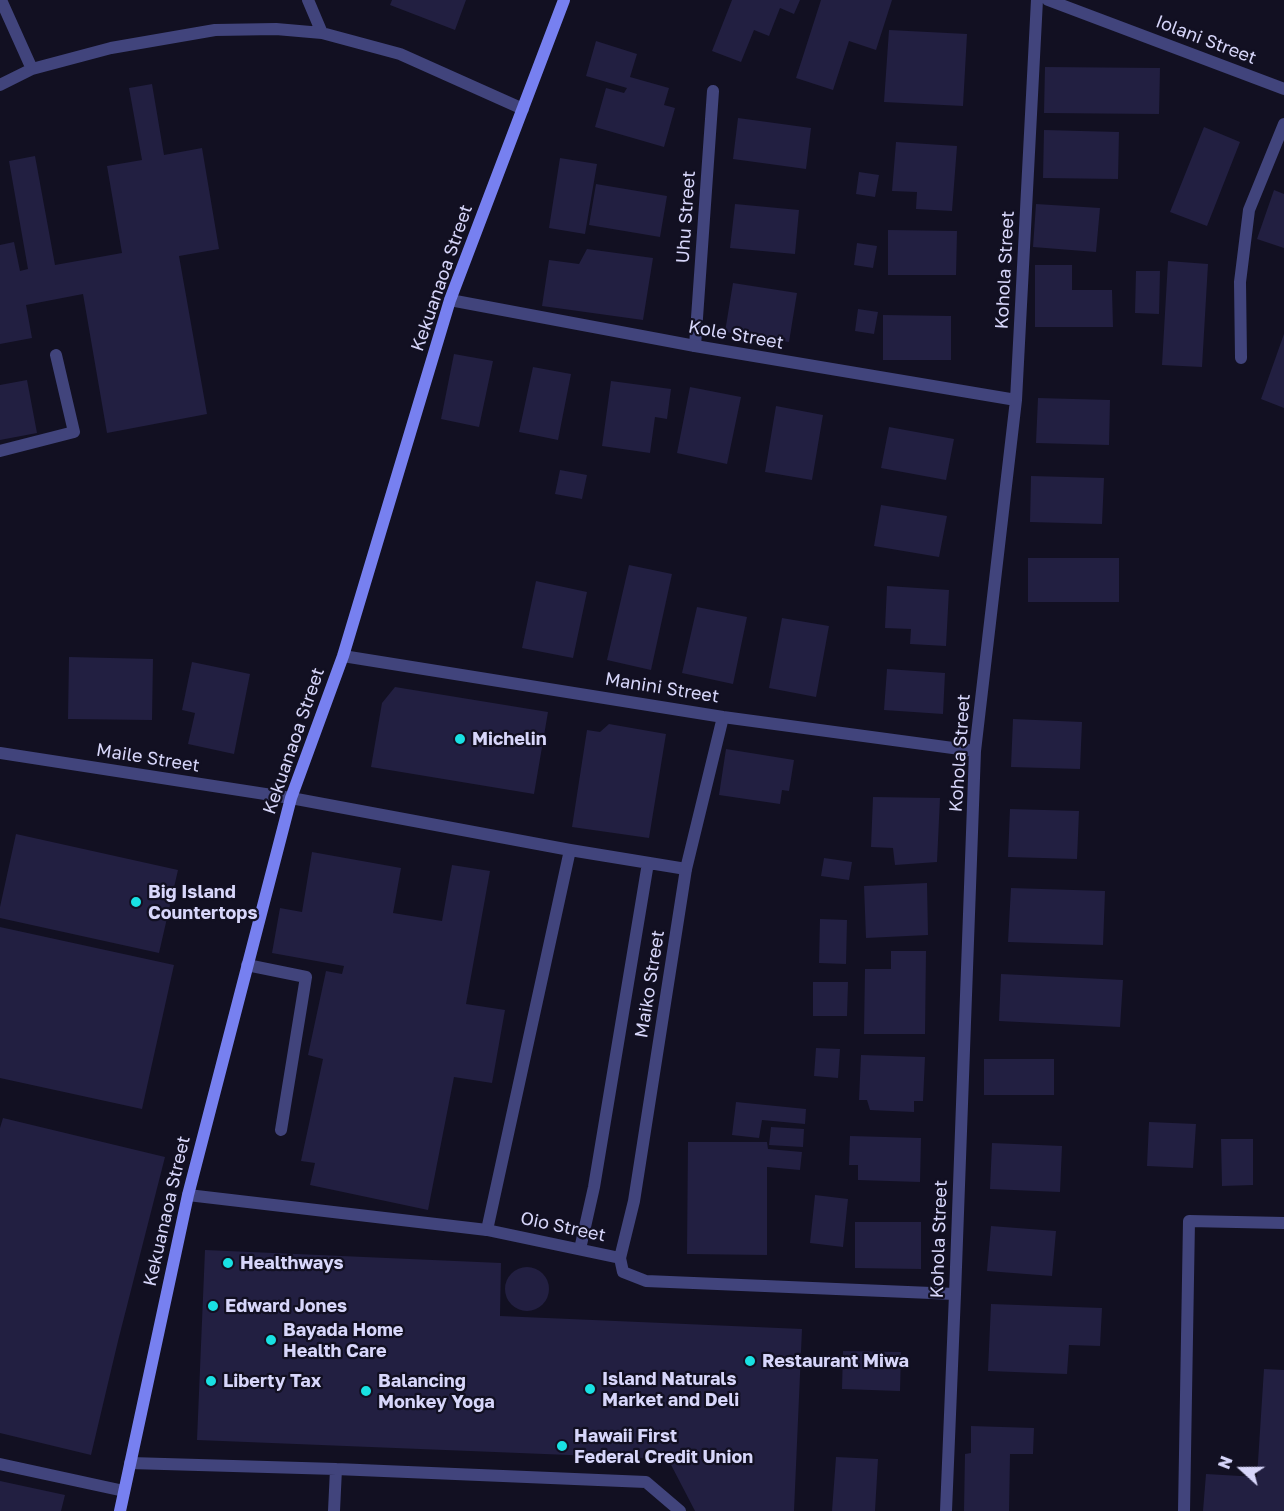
<!DOCTYPE html>
<style>
body{margin:0}
#map{position:relative;width:1284px;height:1511px;overflow:hidden;background:#121022;font-family:"Golos Text",sans-serif}
canvas{display:block}
.north{position:absolute;left:1212px;top:1439px;width:60px;height:60px;-webkit-text-stroke:4px #121022;paint-order:stroke;rotate:291deg;font-size:16px;font-weight:700;line-height:24px;text-align:center;color:#d7d6fa}
.north::after{content:'';display:block;margin:auto;width:21px;height:27px;background:#d7d6fa;clip-path:polygon(50% 0,100% 100%,50% 72%,0 100%)}
</style>
<div id="map">
<canvas width="1284" height="1511"></canvas>
<div class="north">N</div>
</div>
<script>
const context = document.querySelector('canvas').getContext('2d');
context.lineJoin = 'round';
function fill(path, color) {
  context.fillStyle = color;
  context.fill(path, 'evenodd');
}
function shape(rows) {
  const path = new Path2D();
  for (const r of rows) {
    if (r.length === 3) {
      path.moveTo(r[0] + r[2], r[1]);
      path.arc(r[0], r[1], r[2], 0, 2 * Math.PI);
      continue;
    }
    path.moveTo(r[0], r[1]);
    for (let i = 2; i < r.length; i += 2) path.lineTo(r[i], r[i + 1]);
  }
  return path;
}
function trace(path, color, width, dash) {
  context.strokeStyle = color;
  context.lineWidth = width;
  context.lineCap = dash ? 'butt' : 'round';
  context.setLineDash(dash || []);
  context.stroke(path);
}
function drawText(font, color, halo, rows, align = 'center') {
  context.font = font + ' "Golos Text",sans-serif';
  context.lineWidth = 4.5;
  context.setLineDash([]);
  context.textBaseline = 'middle';
  context.strokeStyle = halo;
  context.fillStyle = color;
  for (const [text, x, y, turn = 0] of rows) {
    context.save();
    context.translate(x, y);
    context.rotate((+turn || 0) * Math.PI / 180);
    context.textAlign = isNaN(turn) ? turn : align;
    if (halo) context.strokeText(text, 0, 0);
    context.fillText(text, 0, 0);
    context.restore();
  }
}
const building = shape([
 [392,0,466,0,455,30,390,5],
 [732,0,800,0,794,14,780,8,769,36,754,30,741,62,712,51],
 [821,0,892,0,876,50,849,41,833,90,796,78],
 [889,30,967,34,963,106,884,102],
 [596,41,637,54,630,77,669,88,664,105,675,108,664,147,595,127,606,88,624,93,627,88,586,76],
 [1045,67,1160,68,1159,114,1044,113],
 [152,84,164,155,202,148,219,249,179,256,207,414,107,433,83,294,26,305,32,338,0,344,0,245,14,242,20,271,28,269,9,161,35,156,55,265,122,253,107,166,142,160,129,88],
 [738,118,811,128,806,169,733,159],
 [1204,127,1240,142,1207,226,1170,212],
 [1044,130,1119,132,1118,179,1043,178],
 [896,142,957,146,952,211,916,209,917,192,892,191],
 [560,158,597,164,585,234,549,228],
 [859,172,879,175,875,197,856,194],
 [596,184,667,196,660,237,589,225],
 [1274,190,1284,194,1284,248,1257,239],
 [735,204,799,210,795,254,730,248],
 [1036,204,1100,208,1096,252,1033,247],
 [888,230,957,231,956,275,888,275],
 [857,243,877,246,873,268,854,265],
 [587,249,653,258,643,320,542,306,549,260,579,264],
 [1168,261,1208,264,1202,367,1162,365],
 [1035,265,1072,265,1072,290,1112,290,1113,327,1035,327],
 [1136,271,1160,271,1159,314,1135,313],
 [733,283,797,293,789,342,725,332],
 [858,309,878,312,874,334,855,331],
 [883,315,951,316,951,360,883,360],
 [1284,334,1284,408,1261,399],
 [454,354,493,361,479,427,441,419],
 [533,367,571,374,558,440,519,432],
 [27,380,37,433,0,440,0,385],
 [611,381,671,389,667,419,655,417,650,453,602,446],
 [690,387,741,397,727,464,677,453],
 [1038,398,1110,400,1109,445,1036,443],
 [776,406,823,415,812,480,765,472],
 [889,427,954,439,946,480,881,468],
 [560,470,587,475,582,499,555,494],
 [1031,476,1104,478,1102,524,1030,522],
 [881,505,947,516,939,557,874,546],
 [1028,558,1119,558,1119,602,1028,602],
 [629,565,672,574,651,670,607,660],
 [536,581,587,592,573,658,522,648],
 [887,586,949,590,946,646,910,644,911,629,885,628],
 [697,607,747,617,733,684,682,673],
 [782,618,829,626,816,697,769,688],
 [69,657,153,659,152,720,68,719],
 [192,662,250,674,234,754,188,744,195,713,182,710],
 [887,669,945,673,943,714,884,710],
 [395,687,548,712,534,794,371,767,382,703],
 [1013,719,1082,722,1080,769,1011,767],
 [609,724,666,734,649,838,572,827,587,730,600,732],
 [726,749,794,760,789,791,782,790,780,804,719,795],
 [873,797,940,798,937,862,895,865,893,848,871,847],
 [1010,809,1079,811,1077,859,1008,857],
 [16,834,178,870,159,953,0,918,0,907],
 [312,852,401,868,393,913,442,921,452,865,490,871,466,1004,505,1010,492,1083,454,1077,428,1210,310,1185,315,1163,301,1161,323,1059,308,1055,326,971,342,974,344,966,272,953,280,908,302,912],
 [824,858,852,862,849,880,821,876],
 [927,883,928,935,866,938,864,886],
 [1011,888,1105,891,1103,945,1008,942],
 [820,919,847,920,846,964,819,963],
 [0,927,174,965,142,1109,0,1078],
 [891,951,926,951,925,1034,864,1034,865,969,891,969],
 [1001,974,1123,980,1120,1027,999,1021],
 [813,982,848,982,847,1016,813,1016],
 [816,1048,840,1049,838,1078,814,1076],
 [861,1055,925,1057,923,1101,914,1101,914,1112,870,1110,867,1100,859,1100],
 [984,1059,1054,1059,1054,1095,984,1095],
 [736,1102,806,1109,805,1124,762,1120,759,1138,732,1135],
 [3,1118,165,1157,118,1341,91,1455,0,1433,0,1128],
 [1149,1122,1196,1124,1193,1168,1147,1166],
 [771,1127,804,1129,803,1147,769,1145],
 [850,1136,921,1138,920,1182,858,1180,858,1165,849,1165],
 [1221,1139,1253,1139,1253,1185,1222,1186],
 [688,1142,767,1142,768,1149,802,1152,800,1170,767,1167,767,1255,687,1254],
 [992,1143,1062,1146,1060,1192,990,1189],
 [815,1195,848,1199,843,1247,810,1243],
 [855,1222,921,1222,921,1269,855,1268],
 [991,1226,1056,1231,1052,1276,987,1271],
 [205,1250,501,1263,500,1316,802,1329,794,1511,695,1511,668,1459,197,1440],
 [527,1289,22],
 [991,1304,1102,1308,1100,1346,1069,1345,1067,1374,988,1371],
 [843,1351,901,1352,900,1391,842,1389],
 [1264,1369,1284,1370,1284,1511,1203,1511,1206,1474,1257,1477],
 [971,1426,1034,1428,1033,1454,1010,1454,1009,1511,964,1511,965,1454,971,1453],
 [836,1457,878,1459,875,1511,832,1511],
 [0,1481,65,1495,61,1511,0,1511]
]);
const lane = shape([
 [1,0,32,69],
 [308,0,322,33],
 [0,85,32,69,111,48,215,30,276,29,322,33,400,54,523,109],
 [695,346,713,91],
 [1241,358,1240,282,1249,210,1284,124],
 [0,451,74,432,56,355],
 [0,753,291,798,570,850,686,869],
 [247,965,306,977,281,1130],
 [487,1230,570,850],
 [580,1249,594,1187,648,863],
 [130,1463,336,1469,646,1482,680,1511],
 [0,1464,124,1491],
 [334,1511,336,1469],
 [1184,1511,1189,1221,1284,1223]
]);
const street = shape([
 [1048,0,1284,89],
 [450,300,695,346,1016,400],
 [343,656,723,717,975,751],
 [188,1195,487,1230,620,1258,623,1272,646,1281,955,1294],
 [620,1258,634,1201,686,869,723,717],
 [946,1511,955,1294,975,751,1016,400,1037,0]
]);
const secondary = shape([
 [120,1511,188,1195,291,798,343,656,450,300,564,0]
]);
const markers = [
 [460,739,6,"#19e1e3"],
 [136,902,6,"#19e1e3"],
 [228,1263,6,"#19e1e3"],
 [213,1306,6,"#19e1e3"],
 [271,1340,6,"#19e1e3"],
 [750,1361,6,"#19e1e3"],
 [211,1381,6,"#19e1e3"],
 [590,1389,6,"#19e1e3"],
 [366,1391,6,"#19e1e3"],
 [562,1446,6,"#19e1e3"]
];
const streetNames = [
 ["Iolani Street",1206,40,21],
 ["Uhu Street",686,217,-86],
 ["Kohola Street",1005,270,-87],
 ["Kekuanaoa Street",442,278,-71],
 ["Kole Street",736,335,10],
 ["Manini Street",662,688,9],
 ["Kekuanaoa Street",294,741,-71],
 ["Kohola Street",960,753,-86],
 ["Maile Street",148,758,9],
 ["Maiko Street",650,984,-81],
 ["Kekuanaoa Street",167,1211,-77],
 ["Oio Street",563,1227,12],
 ["Kohola Street",939,1239,-88]
];
const poiNames = [
 ["Michelin",472,739],
 ["Big Island",148,892],
 ["Countertops",148,913],
 ["Healthways",240,1263],
 ["Edward Jones",225,1306],
 ["Bayada Home",283,1330],
 ["Health Care",283,1351],
 ["Restaurant Miwa",762,1361],
 ["Island Naturals",602,1379],
 ["Market and Deli",602,1400],
 ["Liberty Tax",223,1381],
 ["Balancing",378,1381],
 ["Monkey Yoga",378,1402],
 ["Hawaii First",574,1436],
 ["Federal Credit Union",574,1457]
];
fill(building, '#221f41');
trace(lane, '#41447c', 12);
trace(street, '#41447c', 12);
trace(secondary, '#7780f0', 12);
for (const [x, y, r, color] of markers) {
  const dot = new Path2D();
  dot.arc(x, y, r, 0, 2 * Math.PI);
  context.fillStyle = color;
  context.fill(dot);
  trace(dot, '#121022', 2);
}
drawText('18px', '#d7d6fa', '#121022', streetNames);
drawText('bold 18px', '#d7d6fa', '#121022', poiNames, 'left');
</script>
